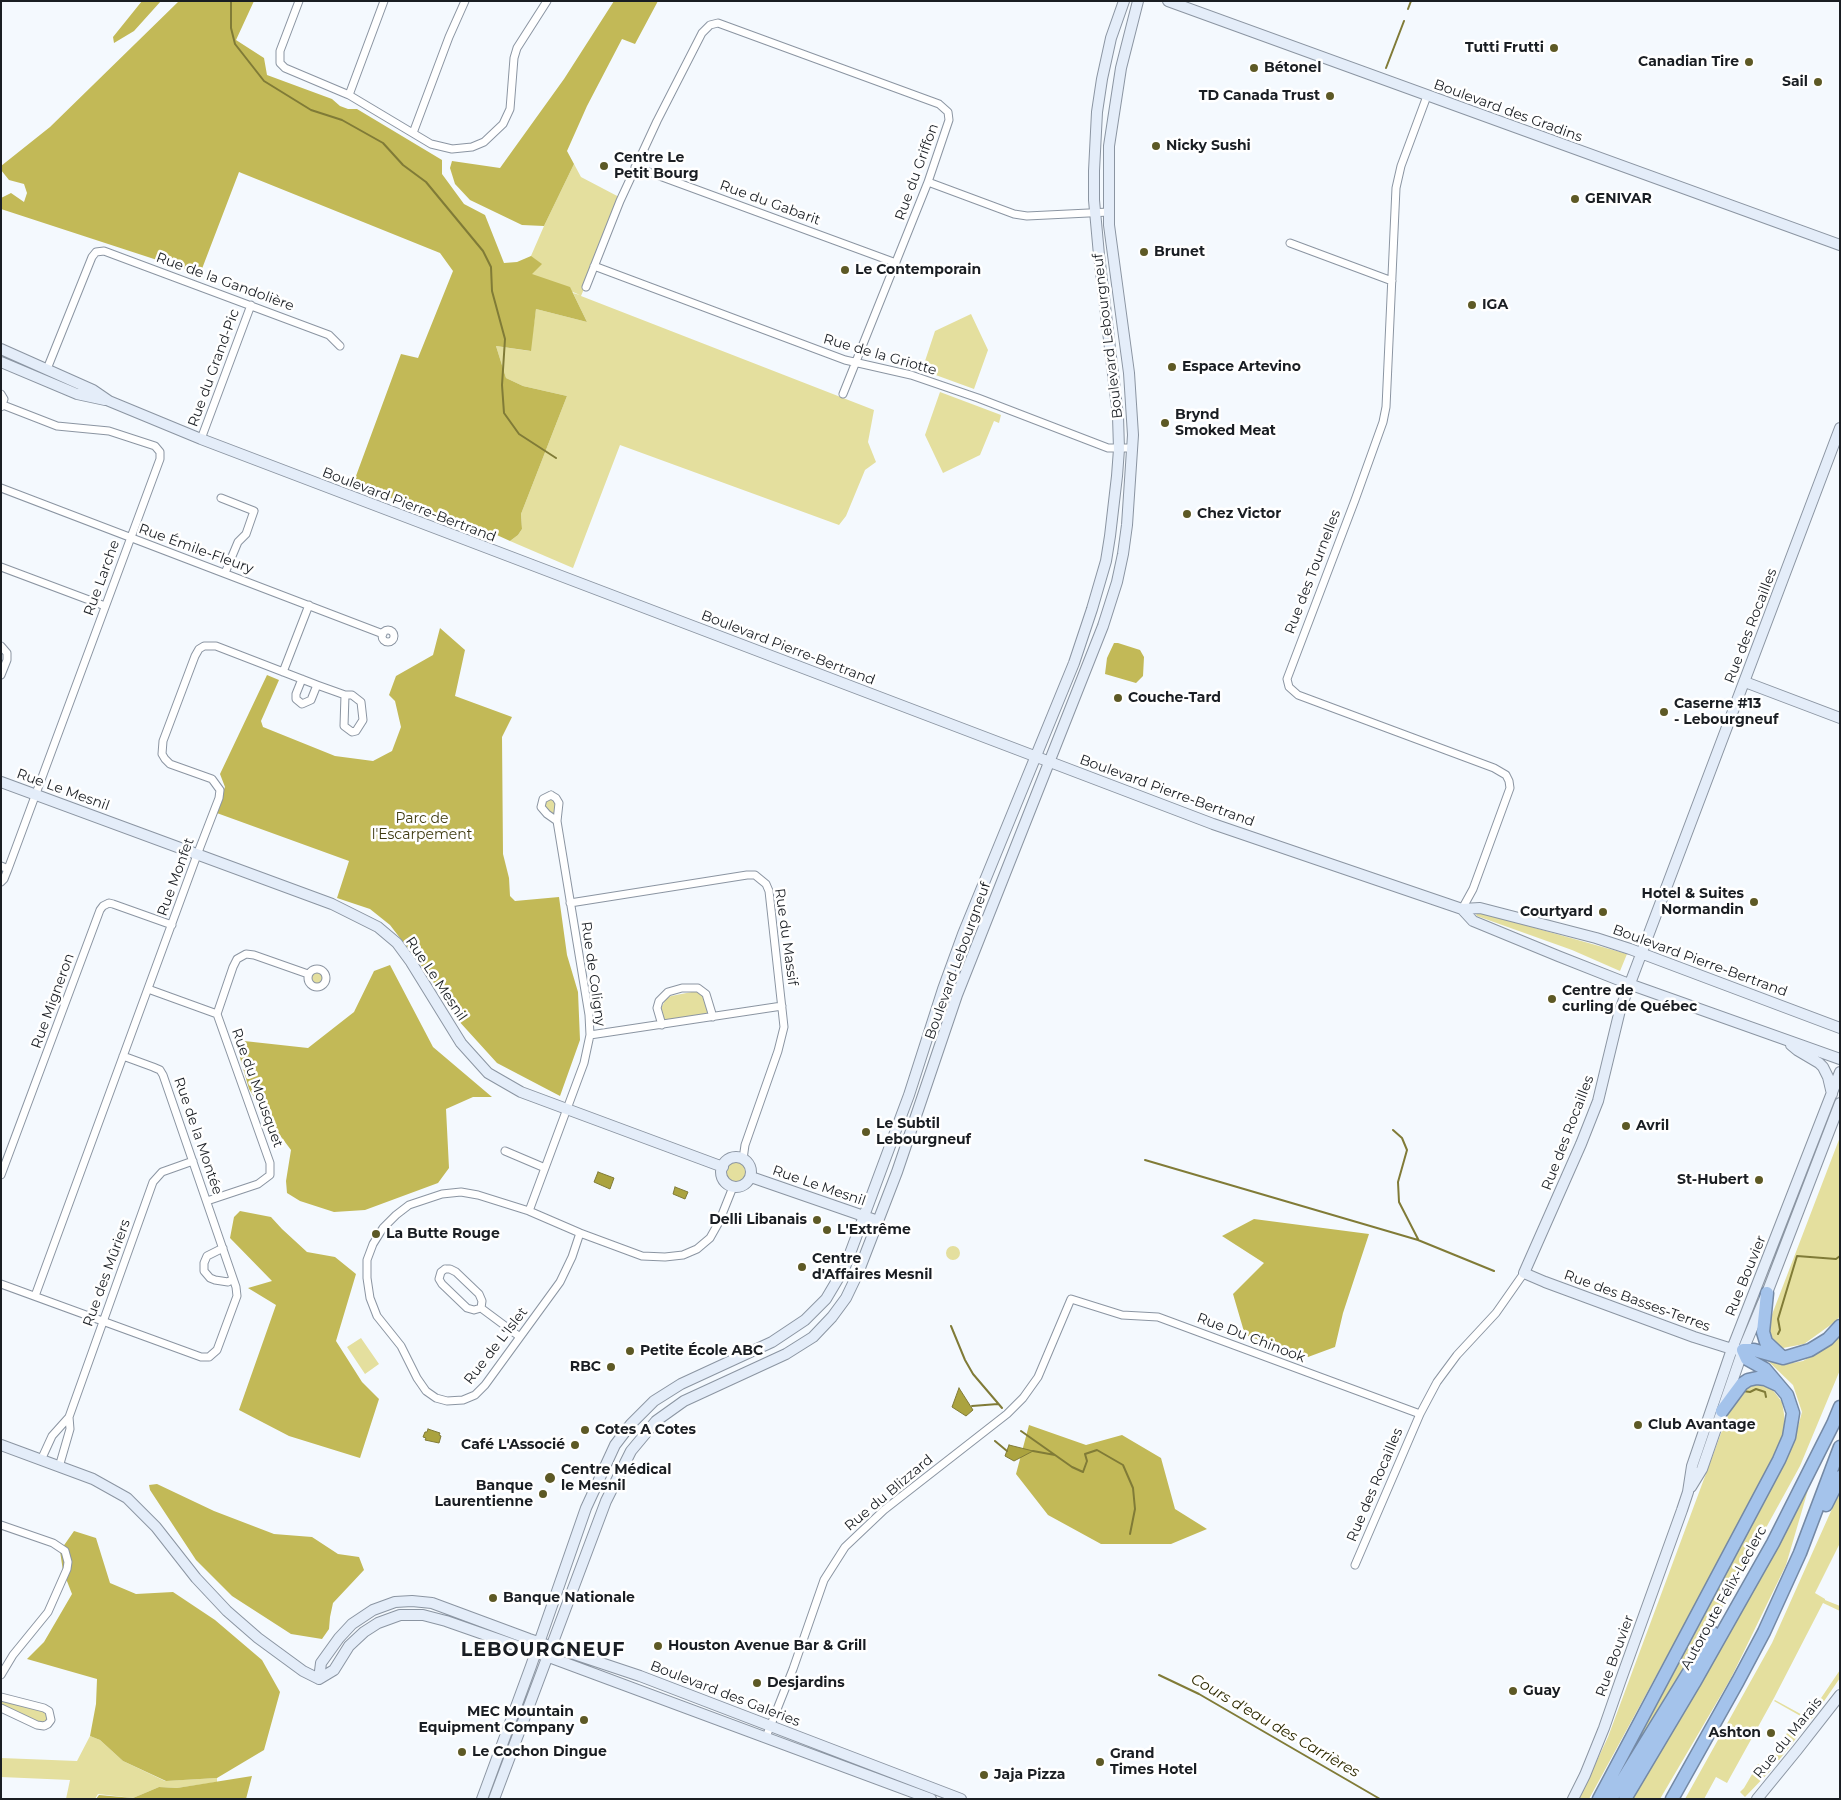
<!DOCTYPE html>
<meta charset="utf-8">
<style>
body{margin:0}
#map{position:relative;width:1841px;height:1800px;overflow:hidden;background:#f4f9fe;font-family:Montserrat,sans-serif}
canvas{display:block}
.frame{position:absolute;inset:0;border:2px solid #1a1e23;pointer-events:none}
</style>
<div id="map">
<canvas width="1841" height="1800"></canvas>
<div class="frame"></div>
</div>
<script>
const context = document.querySelector('canvas').getContext('2d');
context.lineJoin = 'round';
function fill(path, color) {
  context.fillStyle = color;
  context.fill(path, 'evenodd');
}
function shape(rows) {
  const path = new Path2D();
  for (const r of rows) {
    if (r.length === 3) {
      path.moveTo(r[0] + r[2], r[1]);
      path.arc(r[0], r[1], r[2], 0, 2 * Math.PI);
      continue;
    }
    path.moveTo(r[0], r[1]);
    for (let i = 2; i < r.length; i += 2) path.lineTo(r[i], r[i + 1]);
  }
  return path;
}
function trace(path, color, width, dash) {
  context.strokeStyle = color;
  context.lineWidth = width;
  context.lineCap = dash ? 'butt' : 'round';
  context.setLineDash(dash || []);
  context.stroke(path);
}
function drawText(font, color, halo, rows, align = 'center') {
  context.font = font + ' Montserrat,sans-serif';
  context.lineWidth = 5;
  context.setLineDash([]);
  context.textBaseline = 'middle';
  context.strokeStyle = halo;
  context.fillStyle = color;
  for (const [text, x, y, turn = 0] of rows) {
    context.save();
    context.translate(x, y);
    context.rotate((+turn || 0) * Math.PI / 180);
    context.textAlign = isNaN(turn) ? turn : align;
    if (halo) context.strokeText(text, 0, 0);
    context.fillText(text, 0, 0);
    context.restore();
  }
}
const green = shape([
 [574,164,581,177,621,198,581,296,874,410,868,442,876,462,865,470,846,516,839,525,620,445,573,568,510,541,518,535,522,529,521,514,567,396,523,386,506,378,496,346,530,351,536,309,587,322,573,293,580,295,524,272,544,226],
 [971,314,988,350,974,389,922,370,935,331],
 [940,392,1001,415,999,423,994,421,980,455,943,473,925,435],
 [551,799,553,800,556,806,555,817,545,808,544,802],
 [1478,912,1592,944,1627,954,1620,971,1572,950,1477,916,1476,915],
 [315,969,323,971,326,976,325,983,320,987,315,987,308,982,308,974,306,973],
 [697,991,706,998,709,1014,664,1021,661,1008,666,999,671,996],
 [1840,1137,1840,1316,1836,1321,1804,1344,1783,1348,1771,1339,1768,1325],
 [736,1172,15],
 [953,1253,7],
 [1840,1333,1840,1370,1800,1466,1712,1626,1609,1788,1714,1597,1786,1459,1796,1434,1802,1412,1793,1385,1767,1360,1782,1365,1803,1361,1826,1348],
 [361,1338,379,1364,365,1374,347,1347],
 [1761,1384,1772,1389,1782,1402,1784,1414,1785,1427,1778,1447,1711,1575,1589,1799,1579,1799,1608,1737,1733,1401,1750,1385],
 [1808,1490,1786,1565,1731,1678,1660,1799,1631,1799,1749,1598],
 [1840,1491,1840,1543,1815,1593,1825,1599,1825,1600,1840,1606,1840,1611,1823,1603,1774,1698,1727,1783,1716,1777,1704,1799,1685,1799,1772,1643],
 [1840,1670,1840,1678,1820,1707,1817,1704],
 [1,1697,44,1708,51,1715,44,1726,1,1708],
 [1775,1700,1808,1718,1812,1713,1815,1715,1804,1727,1801,1723,1804,1718,1774,1701],
 [1794,1732,1798,1734,1798,1736,1779,1760,1777,1760,1775,1754,1787,1733,1791,1735],
 [90,1736,100,1740,123,1761,165,1781,217,1778,217,1782,177,1788,159,1787,133,1798,98,1794,95,1799,66,1799,70,1780,1,1777,1,1758,77,1761],
 [1758,1764,1764,1767,1767,1765,1771,1770,1745,1797,1740,1792,1744,1788]
]);
const forest = shape([
 [142,1,161,1,134,31,114,43,113,37],
 [179,1,254,1,236,40,264,58,267,75,332,99,340,106,348,109,357,109,442,160,442,174,464,204,485,215,504,263,517,262,531,256,542,264,532,274,570,287,587,322,536,309,531,351,496,346,506,378,523,386,567,396,521,514,522,529,518,535,510,541,477,526,451,520,353,484,401,354,418,358,453,271,440,253,239,172,200,274,1,209,1,198,11,193,24,202,27,193,24,184,9,180,1,170,1,166,50,127],
 [614,1,658,1,635,44,622,39,587,106,567,151,574,164,544,226,522,225,470,200,455,184,450,168,452,161,500,168,564,79],
 [440,628,465,650,455,696,512,717,502,737,503,854,509,878,510,896,515,901,559,897,567,955,578,992,580,1040,560,1096,497,1063,457,1019,430,977,390,925,370,909,337,898,349,861,214,812,225,787,220,774,267,675,279,680,261,721,263,727,335,756,373,761,392,751,401,727,395,701,389,695,396,676,433,655],
 [1114,643,1118,643,1140,650,1144,657,1143,676,1136,683,1105,674,1107,658],
 [390,965,433,1047,492,1097,473,1097,446,1109,449,1168,438,1183,365,1210,334,1212,300,1201,287,1193,286,1181,291,1150,270,1122,249,1089,235,1040,308,1048,354,1012,374,971],
 [240,1211,271,1217,282,1229,307,1252,335,1257,356,1274,336,1341,362,1382,379,1399,360,1458,289,1436,239,1410,276,1305,248,1288,272,1281,230,1238,234,1217],
 [1254,1219,1369,1234,1343,1313,1335,1347,1308,1357,1245,1335,1233,1294,1264,1263,1222,1236],
 [1029,1425,1086,1445,1122,1435,1161,1458,1175,1509,1207,1529,1171,1544,1101,1544,1048,1515,1016,1474],
 [157,1484,214,1511,274,1534,312,1537,338,1554,359,1557,364,1570,333,1603,330,1617,329,1629,322,1639,291,1634,232,1596,196,1560,150,1490,149,1485],
 [74,1531,96,1538,110,1583,136,1594,173,1592,215,1620,262,1660,280,1692,264,1750,217,1778,166,1781,123,1761,100,1740,90,1736,96,1704,97,1679,27,1659,44,1642,72,1594,63,1571,60,1551],
 [252,1776,246,1799,96,1799,99,1795,133,1798,159,1787,177,1788]
]);
const water = shape([
 [598,1172,614,1178,610,1189,594,1182,598,1172],
 [675,1187,688,1192,685,1199,673,1194,675,1187],
 [959,1388,973,1410,966,1416,952,1407,959,1388],
 [428,1429,440,1433,439,1435,441,1436,439,1443,425,1440,426,1438,423,1437,425,1432,427,1432,428,1429],
 [1009,1445,1033,1451,1014,1461,1005,1456,1009,1445]
]);
const stream = shape([
 [231,1,231,28,235,44,264,81,311,110,342,120,383,143,403,165,426,182,483,251,491,267,492,291,505,339,502,385,504,413,519,434,556,458],
 [1408,9,1411,1],
 [1386,68,1404,21],
 [1393,1130,1402,1138,1407,1150,1398,1182,1399,1202,1418,1239],
 [1145,1160,1418,1240,1494,1271],
 [951,1326,965,1360,973,1374,1002,1408],
 [1778,1334,1780,1330,1778,1319,1797,1256,1836,1259,1840,1256],
 [1743,1391,1750,1392,1756,1389,1765,1392,1766,1397],
 [972,1406,998,1404],
 [1021,1431,1072,1467,1083,1472,1087,1461,1085,1454,1097,1450,1123,1465,1133,1488,1135,1509,1130,1534],
 [995,1441,1007,1451],
 [1033,1451,1055,1455],
 [1159,1675,1199,1694,1380,1799]
]);
const street = shape([
 [299,1,280,51,280,63,285,68,349,95,431,144,452,149,472,147,484,142,503,124,510,109,514,58,517,48,547,1],
 [349,95,384,1],
 [1427,96,1401,166,1396,188,1386,407,1383,422,1355,500,1287,679,1289,687,1298,695,1494,768,1506,775,1509,781,1510,788,1473,889,1462,909],
 [413,133,449,37,465,1],
 [635,167,896,263],
 [928,182,1014,214,1027,216,1109,212],
 [1290,243,1392,281],
 [594,266,845,360,911,375,978,398,1108,448,1133,448],
 [586,287,620,201,657,121,702,33,710,25,718,23,939,104,948,112,949,120,928,182,843,394],
 [47,369,92,257,96,252,104,251,329,335,340,346],
 [1,394,4,399,1,407],
 [201,439,251,305],
 [1,488,383,634],
 [221,498,254,511,246,534,238,542,225,573],
 [1,567,105,606],
 [388,636,6],
 [1,646,7,653,7,660,1,675],
 [283,672,309,605],
 [302,679,296,694,296,699,302,704,311,700,317,685],
 [551,795,556,798,559,803,557,821,547,814,541,807,543,799,551,795],
 [1,866,8,869],
 [1,882,4,879,8,869,160,459,160,452,155,446,109,431,57,426,3,405],
 [570,903,747,875,755,875,766,884,769,891,784,1027,778,1051,745,1145,743,1159],
 [317,978,9],
 [148,989,217,1014,270,1163,270,1175,258,1184,207,1201],
 [217,1014,233,967,237,959,246,954,254,955,308,974],
 [662,1025,657,1008,659,1001,668,992,682,988,698,988,706,994,713,1017],
 [590,1035,782,1006],
 [505,1151,545,1168],
 [1,1175,100,910,103,906,109,903,113,904,172,925],
 [529,1211,584,1063,590,1035,589,1015,557,821],
 [580,1233,572,1257,560,1282,485,1385,475,1395,463,1400,447,1401,436,1398,426,1391,417,1378,401,1346,377,1316,370,1298,367,1278,367,1260,373,1244,383,1228,396,1215,409,1205,442,1194,461,1192,478,1195,529,1211,580,1233,642,1256,665,1257,683,1255,697,1249,710,1238,719,1222,733,1187],
 [223,1248,207,1256,204,1263,204,1271,210,1278,215,1280,228,1282,233,1279],
 [445,1269,450,1269,456,1272,479,1294,482,1301,481,1308,474,1310,467,1308,442,1284,439,1279,441,1272,445,1269],
 [1,1284,201,1357,209,1357,217,1350,237,1296,236,1287,163,1075,160,1070,153,1067,123,1056],
 [35,1296,197,855,219,798,220,790,212,779,170,764,165,759,162,754,163,741,195,656,199,649,204,646,216,646,317,685,345,695,352,695,361,702,363,720,356,731,352,732,344,726,345,695],
 [481,1308,520,1337],
 [41,1460,52,1436,69,1417,153,1182,162,1172,193,1161],
 [59,1467,70,1429,69,1417],
 [1,1525,53,1543,65,1551,68,1562,67,1569,48,1612,13,1655,1,1675],
 [1355,1565,1420,1414,1437,1382,1457,1355,1496,1313,1524,1273],
 [1,1697,44,1708,49,1711,51,1720,48,1724,44,1726,37,1725,1,1708],
 [766,1737,793,1669,824,1580,845,1547,884,1510,1007,1414,1023,1398,1038,1377,1071,1299,1122,1315,1158,1317,1420,1414]
]);
const secondary = shape([
 [1168,1,1840,245],
 [1,349,93,390,109,401,201,439,1213,824,1462,909,1480,908,1596,938,1630,949,1840,1028],
 [1,362,77,394,105,400],
 [1745,682,1840,718],
 [1,782,332,904,378,927,397,943,411,962,461,1043,488,1073,521,1092,723,1167],
 [1462,909,1473,921,1558,956,1629,984,1840,1059],
 [1791,1045,1797,1050,1819,1063,1823,1067,1828,1077,1832,1094],
 [736,1172,15],
 [751,1177,878,1221],
 [1743,1350,1732,1349,1694,1337,1545,1282,1524,1273,1581,1144,1598,1101,1620,1010,1840,428],
 [1,1445,93,1479,127,1498,156,1527,196,1578,227,1611,258,1638,303,1671,319,1679],
 [1691,1487,1702,1469,1743,1350,1767,1293,1840,1103],
 [319,1679,321,1663,339,1638,352,1624,373,1610,395,1602,412,1601,432,1603,529,1639,640,1676,961,1799],
 [319,1679,334,1670,349,1646,364,1632,378,1623,400,1615,423,1615,446,1621,549,1657,931,1799],
 [482,1799,531,1666,586,1508,615,1445,631,1424,654,1401,681,1384,772,1342,805,1320,826,1299,845,1267,909,1095,943,989,963,934,1074,663,1092,609,1106,561,1110,536,1117,476,1119,449,1118,416,1099,255,1094,200,1094,171,1097,112,1102,79,1111,38,1124,1],
 [494,1799,606,1501,631,1451,656,1421,684,1401,786,1354,813,1337,832,1317,846,1298,858,1273,897,1172,957,995,980,937,1103,626,1117,582,1123,554,1127,525,1133,435,1129,373,1109,225,1109,146,1121,68,1138,1],
 [1573,1799,1585,1775,1604,1728,1620,1682,1682,1510,1688,1492,1692,1466,1732,1349,1840,1072],
 [1757,1799,1797,1750,1840,1695]
]);
const highway = shape([
 [1767,1293,1763,1332,1766,1342,1781,1356],
 [1722,1411,1742,1384,1748,1380,1757,1378,1765,1379,1778,1385],
 [1826,1505,1840,1477],
 [1599,1799,1779,1460,1789,1437,1793,1413,1787,1395,1765,1369,1747,1359,1743,1350,1754,1350,1783,1358,1790,1356,1810,1350,1828,1339,1840,1326],
 [1611,1799,1713,1633],
 [1625,1799,1694,1683,1773,1543,1833,1424,1840,1407],
 [1672,1799,1738,1681,1764,1632,1800,1553,1840,1447]
]);
const markers = [
 [1554,48,5,"#5d5925"],
 [1749,62,5,"#5d5925"],
 [1254,68,5,"#5d5925"],
 [1818,82,5,"#5d5925"],
 [1330,96,5,"#5d5925"],
 [1156,146,5,"#5d5925"],
 [604,166,5,"#5d5925"],
 [1575,199,5,"#5d5925"],
 [1144,252,5,"#5d5925"],
 [845,270,5,"#5d5925"],
 [1472,305,5,"#5d5925"],
 [1172,367,5,"#5d5925"],
 [1165,423,5,"#5d5925"],
 [1187,514,5,"#5d5925"],
 [1118,698,5,"#5d5925"],
 [1664,712,5,"#5d5925"],
 [1754,902,5,"#5d5925"],
 [1603,912,5,"#5d5925"],
 [1552,999,5,"#5d5925"],
 [1626,1126,5,"#5d5925"],
 [866,1132,5,"#5d5925"],
 [1759,1180,5,"#5d5925"],
 [817,1220,5,"#5d5925"],
 [827,1230,5,"#5d5925"],
 [376,1234,5,"#5d5925"],
 [802,1267,5,"#5d5925"],
 [630,1351,5,"#5d5925"],
 [611,1367,5,"#5d5925"],
 [1638,1425,5,"#5d5925"],
 [585,1430,5,"#5d5925"],
 [575,1445,5,"#5d5925"],
 [550,1478,6,"#5d5925"],
 [543,1494,5,"#5d5925"],
 [493,1598,5,"#5d5925"],
 [658,1646,5,"#5d5925"],
 [757,1683,5,"#5d5925"],
 [1513,1691,5,"#5d5925"],
 [584,1720,5,"#5d5925"],
 [1771,1733,5,"#5d5925"],
 [462,1752,5,"#5d5925"],
 [1100,1762,5,"#5d5925"],
 [984,1775,5,"#5d5925"]
];
const poiNames = [
 ["Tutti Frutti",1544,48,"right"],
 ["Canadian Tire",1739,62,"right"],
 ["Bétonel",1264,68],
 ["Sail",1808,82,"right"],
 ["TD Canada Trust",1320,96,"right"],
 ["Nicky Sushi",1166,146],
 ["Centre Le",614,158],
 ["Petit Bourg",614,174],
 ["GENIVAR",1585,199],
 ["Brunet",1154,252],
 ["Le Contemporain",855,270],
 ["IGA",1482,305],
 ["Espace Artevino",1182,367],
 ["Brynd",1175,415],
 ["Smoked Meat",1175,431],
 ["Chez Victor",1197,514],
 ["Couche-Tard",1128,698],
 ["Caserne #13",1674,704],
 ["- Lebourgneuf",1674,720],
 ["Hotel & Suites",1744,894,"right"],
 ["Normandin",1744,910,"right"],
 ["Courtyard",1593,912,"right"],
 ["Centre de",1562,991],
 ["curling de Québec",1562,1007],
 ["Le Subtil",876,1124],
 ["Lebourgneuf",876,1140],
 ["Avril",1636,1126],
 ["St-Hubert",1749,1180,"right"],
 ["Delli Libanais",807,1220,"right"],
 ["L'Extrême",837,1230],
 ["La Butte Rouge",386,1234],
 ["Centre",812,1259],
 ["d'Affaires Mesnil",812,1275],
 ["Petite École ABC",640,1351],
 ["RBC",601,1367,"right"],
 ["Club Avantage",1648,1425],
 ["Cotes A Cotes",595,1430],
 ["Café L'Associé",565,1445,"right"],
 ["Centre Médical",561,1470],
 ["le Mesnil",561,1486],
 ["Banque",533,1486,"right"],
 ["Laurentienne",533,1502,"right"],
 ["Banque Nationale",503,1598],
 ["Houston Avenue Bar & Grill",668,1646],
 ["Desjardins",767,1683],
 ["Guay",1523,1691],
 ["MEC Mountain",574,1712,"right"],
 ["Equipment Company",574,1728,"right"],
 ["Ashton",1761,1733,"right"],
 ["Le Cochon Dingue",472,1752],
 ["Grand",1110,1754],
 ["Times Hotel",1110,1770],
 ["Jaja Pizza",994,1775]
];
const streetNames = [
 ["Boulevard des Gradins",1508,111,20],
 ["Rue du Griffon",917,172,-70],
 ["Rue du Gabarit",770,203,20],
 ["Rue de la Gandolière",225,282,20],
 ["Boulevard Lebourgneuf",1108,336,-97],
 ["Rue de la Griotte",880,355,16],
 ["Rue du Grand-Pic",214,368,-70],
 ["Boulevard Pierre-Bertrand",409,505,21],
 ["Rue Émile-Fleury",196,549,20],
 ["Rue des Tournelles",1313,572,-69],
 ["Rue Larche",102,578,-70],
 ["Rue des Rocailles",1751,626,-69],
 ["Boulevard Pierre-Bertrand",788,648,21],
 ["Rue Le Mesnil",63,790,20],
 ["Boulevard Pierre-Bertrand",1167,791,20],
 ["Rue Monfet",176,877,-70],
 ["Rue du Massif",786,937,82],
 ["Boulevard Lebourgneuf",958,961,-70],
 ["Boulevard Pierre-Bertrand",1700,961,20],
 ["Rue de Coligny",593,974,82],
 ["Rue Le Mesnil",436,979,56],
 ["Rue Migneron",53,1001,-70],
 ["Rue du Mousquet",257,1088,70],
 ["Rue des Rocailles",1568,1133,-69],
 ["Rue de la Montée",198,1136,71],
 ["Rue Le Mesnil",819,1186,19],
 ["Rue des Mûriers",107,1273,-70],
 ["Rue Bouvier",1746,1276,-68],
 ["Rue des Basses-Terres",1637,1301,20],
 ["Rue Du Chinook",1251,1338,21],
 ["Rue de L'Islet",496,1346,-52],
 ["Rue des Rocailles",1375,1485,-67],
 ["Rue du Blizzard",889,1493,-40],
 ["Autoroute Félix-Leclerc",1724,1598,-61],
 ["Rue Bouvier",1615,1656,-70],
 ["Boulevard des Galeries",725,1694,21],
 ["Rue du Marais",1788,1738,-51]
];
const parkNames = [
 ["Parc de",422,819],
 ["l'Escarpement",422,835]
];
const waterNames = [
 ["Cours d'eau des Carrières",1275,1726,30]
];
const districtNames = [
 ["LEBOURGNEUF",543,1650]
];
fill(green, '#e4df9e');
fill(forest, '#c2b957');
fill(water, '#aba33f');
trace(water, '#807b37', 1);
trace(stream, '#807b37', 2);
trace(street, '#8b95a2', 9);
trace(secondary, '#8b95a2', 12);
trace(highway, '#7489a5', 15);
trace(street, '#fff', 7);
trace(secondary, '#e4edf9', 10);
trace(highway, '#a4c3eb', 12);
for (const [x, y, r, color] of markers) {
  const dot = new Path2D();
  dot.arc(x, y, r, 0, 2 * Math.PI);
  context.fillStyle = color;
  context.fill(dot);
  trace(dot, '#fff', 2);
}
drawText('bold 14px', '#1a1e23', '#fff', poiNames, 'left');
drawText('14px', '#1a1e23', '#fff', streetNames);
drawText('14px', '#3f3b11', '#fff', parkNames);
drawText('italic 15px', '#2e2a00', '#fff', waterNames);
context.letterSpacing = '1px';
drawText('bold 19px', '#1a1e23', '#fff', districtNames);
context.letterSpacing = '0px';
</script>
